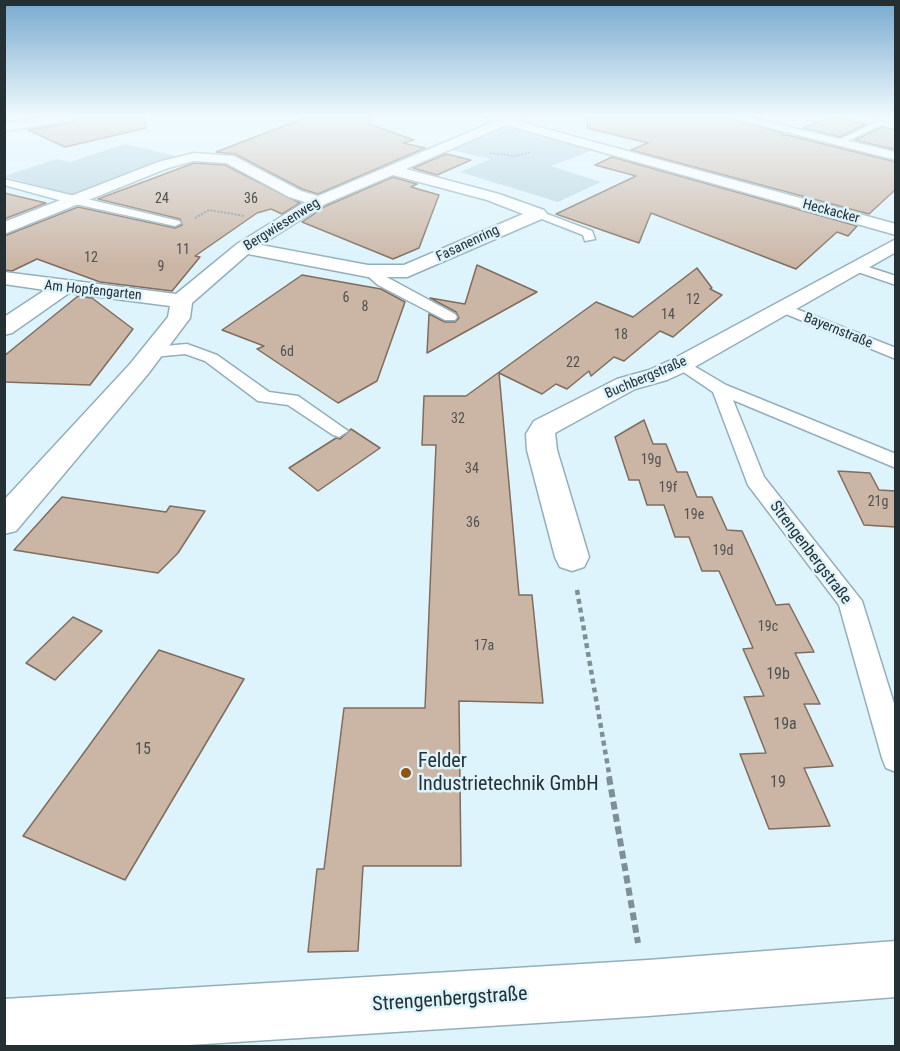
<!DOCTYPE html>
<meta charset="utf-8">
<style>
body{margin:0}
#map{position:relative;width:900px;height:1051px;overflow:hidden;background:#ddf4fd;font-family:"Roboto Condensed",sans-serif}
canvas{display:block}
.frame{position:absolute;inset:0;border:6px solid #253034;pointer-events:none}
</style>
<div id="map">
<canvas width="900" height="1051"></canvas>
<div class="frame"></div>
</div>
<script>
const context = document.querySelector('canvas').getContext('2d');
context.lineJoin = 'round';
function fill(path, color) {
  context.fillStyle = color;
  context.fill(path, 'evenodd');
}
function shape(rows) {
  const path = new Path2D();
  for (const r of rows) {
    path.moveTo(r[0], r[1]);
    for (let i = 2; i < r.length; i += 2) path.lineTo(r[i], r[i + 1]);
  }
  return path;
}
function trace(path, color, width, dash) {
  context.strokeStyle = color;
  context.lineWidth = width;
  context.lineCap = dash ? 'butt' : 'round';
  context.setLineDash(dash || []);
  context.stroke(path);
}
function drawText(font, color, halo, rows, align = 'center') {
  context.font = font + ' "Roboto Condensed",sans-serif';
  context.lineWidth = 5;
  context.setLineDash([]);
  context.textBaseline = 'middle';
  context.strokeStyle = halo;
  context.fillStyle = color;
  for (const [text, x, y, turn = 0] of rows) {
    context.save();
    context.translate(x, y);
    context.rotate((+turn || 0) * Math.PI / 180);
    context.textAlign = isNaN(turn) ? turn : align;
    if (halo) context.strokeText(text, 0, 0);
    context.fillText(text, 0, 0);
    context.restore();
  }
}
const green = shape([
 [503,126,593,150,551,166,601,182,558,202,460,172,490,159,452,150],
 [125,144,176,156,70,195,4,176,57,159,70,162]
]);
const building = shape([
 [79,117,145,117,146,128,65,147,28,130,71,123,79,117],
 [307,117,368,117,369,124,414,140,403,143,425,148,318,194,302,189,235,154,216,152,307,117],
 [588,117,725,117,783,133,783,136,787,135,896,162,896,189,869,214,631,150,648,143,587,128,588,117],
 [833,117,867,124,840,137,803,128,833,117],
 [882,127,896,130,896,150,855,140,882,127],
 [446,154,471,160,437,175,413,168,446,154],
 [612,157,857,226,848,236,837,232,796,269,651,213,639,243,556,214,636,176,595,165,612,157],
 [194,163,225,165,300,203,282,214,271,209,257,213,195,256,200,257,172,291,100,282,37,259,12,271,4,270,4,236,78,207,175,228,182,225,180,219,98,199,194,163],
 [393,177,417,184,411,187,439,195,419,248,393,259,302,222,326,206,393,177],
 [4,193,46,203,4,219,4,193],
 [477,265,537,292,427,353,429,314,445,322,455,322,459,318,456,312,430,298,465,304,477,265],
 [697,268,712,288,710,289,722,295,673,337,660,331,624,361,614,357,591,376,589,371,567,389,556,384,542,394,499,373,519,595,532,595,543,703,459,701,461,866,363,866,358,951,308,952,317,869,324,869,344,708,425,708,436,445,422,445,424,396,466,396,596,302,633,317,697,268],
 [302,275,381,289,405,302,377,381,338,403,257,349,264,346,222,330,302,275],
 [78,296,92,298,133,329,90,385,4,382,4,356,78,296],
 [644,420,653,444,666,444,677,472,687,472,697,497,712,497,727,530,742,531,776,605,789,604,814,652,795,653,820,704,804,704,833,766,804,768,830,826,769,829,740,754,766,753,744,697,764,696,743,649,753,648,719,571,702,571,689,537,675,537,664,505,647,505,639,480,629,480,615,437,644,420],
 [351,429,380,448,318,491,289,468,336,438,340,439,351,429],
 [838,471,870,473,879,490,896,491,896,527,864,525,838,471],
 [62,497,166,512,170,506,205,511,178,553,158,573,14,550,62,497],
 [73,617,102,631,55,680,26,663,73,617],
 [159,650,244,679,125,880,23,836,159,650]
]);
const pathFar3 = shape([
 [490,153,516,156,530,152]
]);
const pathFar2 = shape([
 [195,218,209,210,245,216]
]);
const pathFar1 = shape([
 [577,590,610,779]
]);
const path = shape([
 [609,777,638,943]
]);
const lane = shape([
 [879,121,886,123,841,144,834,142,879,121],
 [4,179,179,221,181,223,175,226,66,202,4,185,4,179],
 [534,212,542,212,592,231,595,239,585,241,583,235,534,216,534,212],
 [856,263,896,276,896,285,852,270,850,267,856,263],
 [368,267,455,314,457,317,455,320,445,320,378,285,362,271,368,267],
 [781,303,896,348,896,359,776,310,774,307,781,303],
 [187,344,217,355,269,392,298,396,348,431,339,437,333,435,288,405,258,401,205,361,185,354,153,357,145,352,153,347,187,344],
 [682,359,726,385,896,454,896,468,733,400,764,477,862,601,896,710,896,772,886,768,882,758,839,605,748,485,713,392,676,367,674,364,682,359]
]);
const street = shape([
 [48,117,77,117,71,121,4,131,4,123,48,117],
 [484,117,521,117,517,121,896,224,896,235,506,125,406,169,499,194,544,210,547,214,544,218,407,277,368,277,248,254,192,303,190,318,148,374,16,531,4,534,4,500,130,364,168,317,170,306,69,293,12,333,4,335,4,317,45,290,4,284,4,272,176,294,237,244,305,202,289,197,226,163,194,161,168,168,4,234,4,222,158,162,194,153,234,156,301,191,318,196,493,122,484,117],
 [393,175,487,200,523,214,404,265,368,265,261,245,325,204,393,175],
 [727,117,747,117,896,152,896,160,727,117],
 [896,239,896,252,691,369,667,380,635,389,555,433,557,450,589,557,584,567,572,571,560,567,555,557,527,450,526,434,534,421,617,379,649,370,673,359,896,239],
 [896,941,896,997,648,1016,173,1046,4,1046,4,999,648,960,896,941]
]);
const markers = [
 [406,773,6,"#905317"]
];
const numberNames = [
 ["24",162,199],
 ["36",251,199],
 ["11",183,250],
 ["12",91,258],
 ["9",161,267],
 ["6",346,298],
 ["12",693,300],
 ["8",365,307],
 ["14",668,315],
 ["18",621,335],
 ["6d",287,352],
 ["22",573,363],
 ["32",458,419],
 ["19g",651,460],
 ["34",472,469],
 ["19f",668,488],
 ["21g",878,502],
 ["19e",694,515],
 ["36",473,523],
 ["19d",723,551],
 ["19c",768,627],
 ["17a",484,646]
];
const farStreetnames = [
 ["Heckacker",831,212,15],
 ["Bergwiesenweg",282,225,-32],
 ["Fasanenring",468,244,-25],
 ["Am Hopfengarten",93,291,6],
 ["Bayernstraße",838,331,22],
 ["Buchbergstraße",646,378,-23]
];
const streetNames = [
 ["Strengenbergstraße",810,553,53]
];
const nearNumbernames = [
 ["19b",778,675],
 ["19a",785,725],
 ["15",143,750],
 ["19",778,783]
];
const nearPoinames = [
 ["Felder",418,762],
 ["Industrietechnik GmbH",418,785]
];
const nearStreetnames = [
 ["Strengenbergstraße",450,1000,-4]
];
fill(green, '#b6d4e0');
fill(building, '#cbb6a6');
trace(building, '#806c5d', 1.5);
trace(lane, '#94afb9', 3);
trace(street, '#94afb9', 3);
trace(pathFar3, '#7e8f95', 1.5, [2, 1.5]);
trace(pathFar2, '#7e8f95', 2, [2, 1.5]);
trace(pathFar1, '#7e8f95', 4.5, [5, 4]);
trace(path, '#7e8f95', 6, [8, 4.5]);
fill(lane, '#fff');
fill(street, '#fff');
const sky = context.createLinearGradient(0, 0, 0, 264);
sky.addColorStop(0, '#77a9ce');
sky.addColorStop(0.44, '#f0fafe');
sky.addColorStop(1, '#f0fafe00');
context.fillStyle = sky;
context.fillRect(0, 0, 900, 264);
for (const [x, y, r, color] of markers) {
  const dot = new Path2D();
  dot.arc(x, y, r, 0, 2 * Math.PI);
  context.fillStyle = color;
  context.fill(dot);
  trace(dot, '#ddf4fd', 2);
}
drawText('14px', '#4e5250', null, numberNames);
drawText('14px', '#253034', '#ddf4fd', farStreetnames);
drawText('16px', '#253034', '#ddf4fd', streetNames);
drawText('16px', '#4e5250', null, nearNumbernames);
drawText('20px', '#253034', '#ddf4fd', nearPoinames, 'left');
drawText('20px', '#253034', '#ddf4fd', nearStreetnames);
</script>
